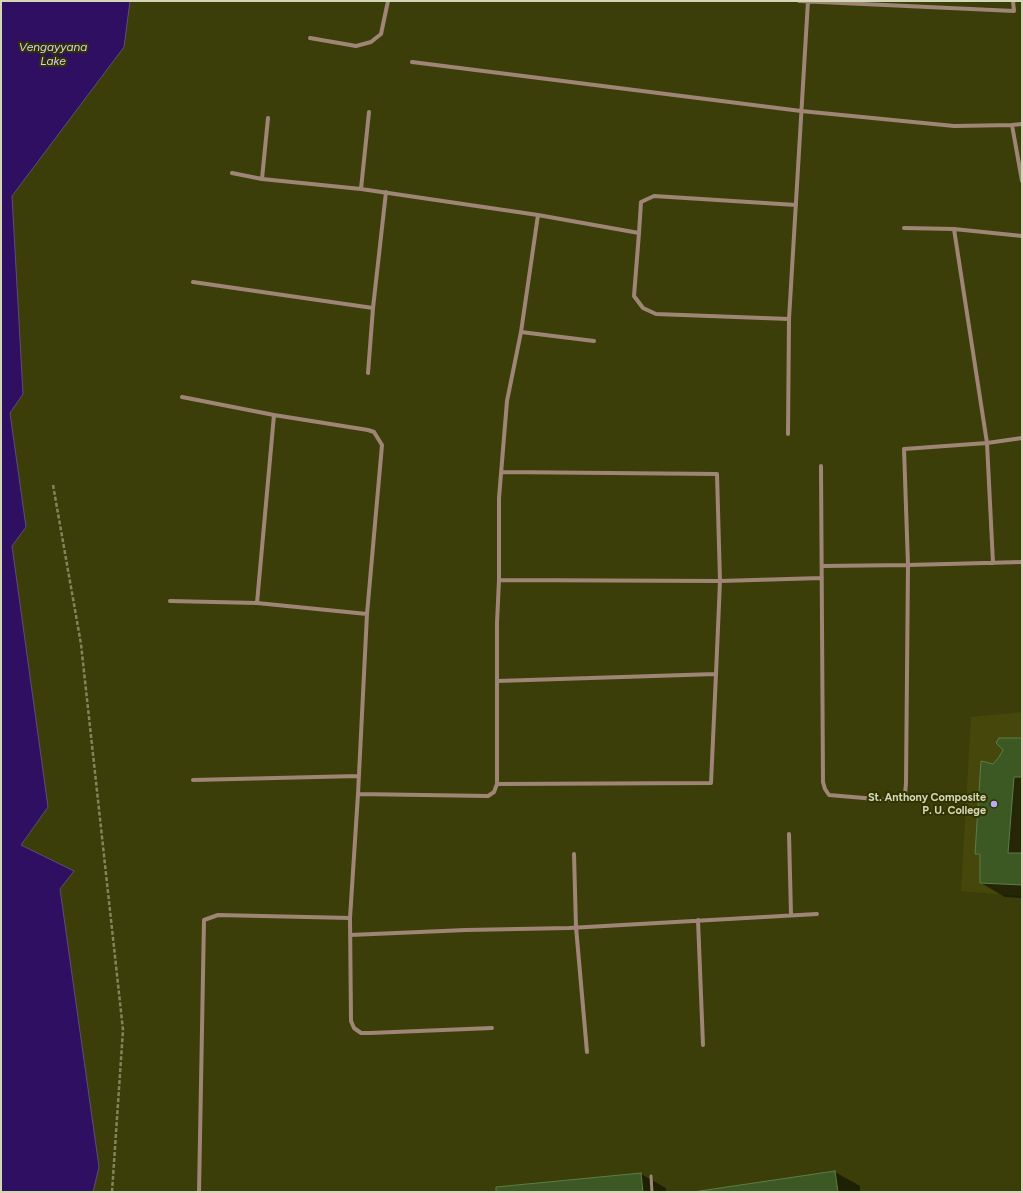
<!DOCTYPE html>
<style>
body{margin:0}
#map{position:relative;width:1023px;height:1193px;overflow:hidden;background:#3b3e09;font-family:Figtree,sans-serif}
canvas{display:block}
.frame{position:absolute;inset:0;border:2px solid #d3d7b6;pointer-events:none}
</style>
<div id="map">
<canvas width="1023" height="1193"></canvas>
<div class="frame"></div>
</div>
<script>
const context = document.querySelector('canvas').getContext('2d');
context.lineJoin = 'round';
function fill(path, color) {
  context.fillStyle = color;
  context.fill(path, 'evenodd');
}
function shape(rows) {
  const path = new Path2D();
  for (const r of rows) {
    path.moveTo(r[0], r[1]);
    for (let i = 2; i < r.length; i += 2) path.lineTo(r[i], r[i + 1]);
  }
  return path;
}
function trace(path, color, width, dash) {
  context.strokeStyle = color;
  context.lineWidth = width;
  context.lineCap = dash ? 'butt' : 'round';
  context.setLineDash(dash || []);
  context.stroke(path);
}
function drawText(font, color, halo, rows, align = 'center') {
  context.font = font + ' Figtree,sans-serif';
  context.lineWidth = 4;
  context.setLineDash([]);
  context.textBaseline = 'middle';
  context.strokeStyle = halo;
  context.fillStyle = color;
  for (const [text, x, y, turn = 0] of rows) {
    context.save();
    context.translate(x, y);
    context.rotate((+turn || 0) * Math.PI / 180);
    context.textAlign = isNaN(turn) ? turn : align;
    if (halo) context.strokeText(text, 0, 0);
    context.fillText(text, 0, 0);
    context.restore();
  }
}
const built = shape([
 [1022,712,1022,896,961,891,971,717]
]);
const water = shape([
 [1,1,130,1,124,47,12,196,23,394,10,413,26,527,12,546,48,807,21,845,74,871,60,889,99,1167,93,1192,1,1192,1,1]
]);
const shadow = shape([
 [1022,739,1022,898,1005,897,981,883,981,856,976,853,993,765],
 [835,1172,860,1186,860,1192,700,1192],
 [641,1174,666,1188,666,1192,497,1192,497,1188]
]);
const building = shape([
 [999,738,1022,738,1022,777,1014,777,1008,853,1022,853,1022,885,980,883,980,854,975,854,981,761,993,764,999,757,1003,750,996,743,999,738],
 [835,1171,838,1192,693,1192,835,1171],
 [641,1173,643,1192,496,1192,496,1187,641,1173]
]);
const path = shape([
 [53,485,81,644,123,1030,112,1192]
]);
const service = shape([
 [651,1176,652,1192]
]);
const minor = shape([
 [799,1,1014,11,1013,1],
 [310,38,356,46,371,42,381,34,388,1],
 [412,62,801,111,954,126,1012,125,1022,124],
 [1012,125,1022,181],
 [232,173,262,179,268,118],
 [262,179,361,189,538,215,639,233,641,202,654,196,796,205],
 [361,189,369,112],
 [904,228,954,229,1022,236],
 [954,229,987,443,993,563],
 [639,233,634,296,643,308,656,314,789,319,808,1],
 [193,282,373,308],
 [521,332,594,341],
 [368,373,373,308,386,192],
 [182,397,274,415],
 [788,434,789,319],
 [821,466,823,782,825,789,829,795,899,801,905,795,906,783,908,565,904,449,987,443,1022,438],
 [822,566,908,565,1022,562],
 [499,580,720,581,822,578],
 [170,601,257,603],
 [497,681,716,674,720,581,717,474,502,472],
 [193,780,358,776],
 [497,784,711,783,716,674],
 [358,794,367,614,382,445,374,432,368,430,274,415,257,603,367,614],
 [789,834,791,915],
 [574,854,576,927,587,1052],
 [350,918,351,1021,354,1028,361,1033,370,1033,492,1028],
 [698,920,703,1045],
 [350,935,466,930,569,928,817,914],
 [199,1192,204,920,218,915,350,918,358,794,488,796,494,792,497,784,497,623,499,580,499,498,507,401,521,332,538,215]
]);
const markers = [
 [994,804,4,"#b9abf7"]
];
const poiNames = [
 ["St. Anthony Composite",986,798],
 ["P. U. College",986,811]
];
const waterNames = [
 ["Vengayyana",53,47],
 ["Lake",53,61]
];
fill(built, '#45480a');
fill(water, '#2e0f61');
trace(water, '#604b7a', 1);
fill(shadow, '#0007');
fill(building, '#3c5923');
trace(building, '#5e7d46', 1);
trace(path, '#82855a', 2.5, [4, 2]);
trace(service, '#9f8575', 3);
trace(minor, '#9f8575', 4);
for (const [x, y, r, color] of markers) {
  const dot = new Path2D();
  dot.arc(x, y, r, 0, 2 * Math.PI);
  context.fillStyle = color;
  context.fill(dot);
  trace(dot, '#313300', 1.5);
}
drawText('bold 11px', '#d3d7b6', '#313300', poiNames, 'right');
drawText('italic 12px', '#d8d0ff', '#313300', waterNames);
</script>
